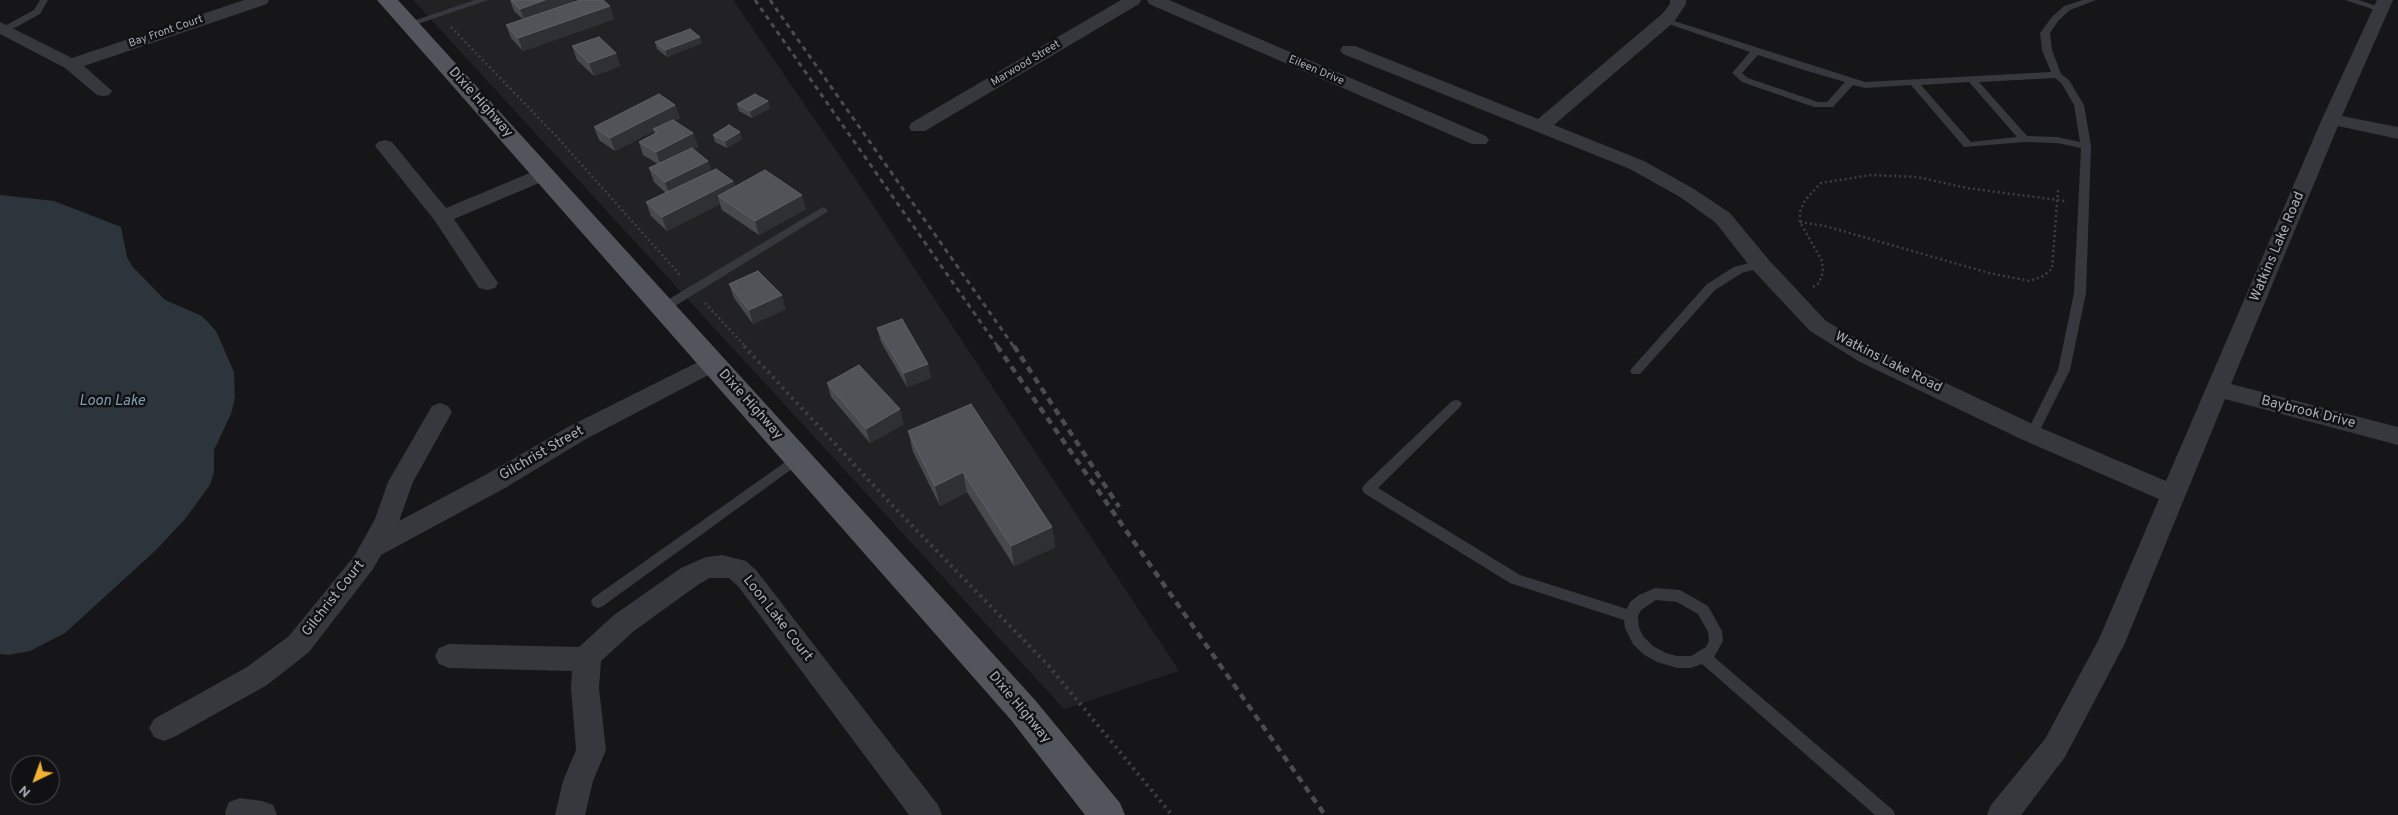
<!DOCTYPE html>
<style>
body{margin:0}
#map{position:relative;width:2398px;height:815px;overflow:hidden;background:#161618;font-family:Overpass,sans-serif}
canvas{display:block}
.north{position:absolute;left:10px;top:755px;width:50px;height:50px;box-sizing:border-box;background:#111113;border:1px solid #4d4f55;border-radius:50%;rotate:222deg;font-size:14px;font-weight:700;line-height:20px;text-align:center;color:#a8adb8}
.north::after{content:'';display:block;margin:auto;width:18px;height:22px;background:#f2b134;clip-path:polygon(50% 0,100% 100%,50% 72%,0 100%)}
</style>
<div id="map">
<canvas width="2398" height="815"></canvas>
<div class="north">N</div>
</div>
<script>
const context = document.querySelector('canvas').getContext('2d');
context.lineJoin = 'round';
function fill(path, color) {
  context.fillStyle = color;
  context.fill(path, 'evenodd');
}
function shape(rows) {
  const path = new Path2D();
  for (const r of rows) {
    path.moveTo(r[0], r[1]);
    for (let i = 2; i < r.length; i += 2) path.lineTo(r[i], r[i + 1]);
  }
  return path;
}
function trace(path, color, width, dash) {
  context.strokeStyle = color;
  context.lineWidth = width;
  context.lineCap = dash ? 'butt' : 'round';
  context.setLineDash(dash || []);
  context.stroke(path);
}
function drawText(font, color, halo, rows, align = 'center') {
  context.font = font + ' Overpass,sans-serif';
  context.lineWidth = 5;
  context.setLineDash([]);
  context.textBaseline = 'middle';
  context.strokeStyle = halo;
  context.fillStyle = color;
  for (const [text, x, y, turn = 0] of rows) {
    context.save();
    context.translate(x, y);
    context.rotate((+turn || 0) * Math.PI / 180);
    context.textAlign = isNaN(turn) ? turn : align;
    if (halo) context.strokeText(text, 0, 0);
    context.fillText(text, 0, 0);
    context.restore();
  }
}
const built = shape([
 [413,0,733,0,863,190,1179,671,1064,709]
]);
const water = shape([
 [0,195,54,201,121,227,127,257,132,266,165,300,202,316,216,331,234,372,235,398,231,414,214,450,214,472,210,485,185,519,156,550,65,633,30,651,8,655,0,654]
]);
const pathFar1 = shape([
 [451,27,556,136,681,276],
 [1800,222,1825,226,1989,273,2030,281,2043,276,2052,269,2058,190],
 [1813,287,1819,283,1823,272,1822,261,1800,222,1800,212,1805,200,1821,183,1871,175,1917,177,1967,188,2065,201],
 [705,303,746,347]
]);
const path = shape([
 [744,346,890,503,1048,665,1172,815]
]);
const lane = shape([
 [40,0,48,0,40,14,7,32,1,32,1,28,34,10,40,0],
 [475,0,488,0,412,26,404,24,475,0],
 [2083,0,2096,0,2070,10,2058,21,2050,33,2052,50,2061,74,2069,80,2084,105,2091,146,2086,293,2070,370,2038,434,2032,439,2026,434,2058,370,2074,293,2081,148,2057,143,2024,142,1964,147,1911,85,1865,88,1853,85,1833,107,1814,107,1742,82,1732,73,1750,52,1660,21,1668,19,1865,82,2051,72,2042,50,2040,33,2052,17,2064,6,2083,0],
 [1758,55,1804,70,1845,82,1827,102,1818,102,1748,78,1742,73,1758,55],
 [2055,78,2062,84,2074,105,2080,142,2057,137,2027,136,1979,82,2055,78],
 [1969,82,2017,137,1971,142,1921,85,1969,82],
 [2345,0,2359,0,2385,9,2381,12,2345,0],
 [823,207,828,210,827,212,667,311,659,311,657,308,659,305,823,207],
 [1760,260,1764,261,1766,264,1764,267,1742,273,1715,290,1640,374,1632,374,1630,371,1632,368,1707,284,1734,267,1760,260],
 [1456,400,1460,401,1462,404,1460,407,1378,488,1520,575,1627,609,1630,602,1639,595,1655,588,1680,590,1708,606,1722,631,1723,641,1714,657,1893,810,1895,815,1875,815,1702,664,1691,668,1677,668,1657,662,1643,654,1633,644,1625,628,1624,620,1510,583,1364,493,1362,489,1364,485,1452,401,1456,400],
 [1656,600,1677,602,1698,614,1708,632,1709,641,1706,647,1691,656,1677,656,1666,653,1653,646,1643,636,1639,628,1638,616,1641,610,1656,600],
 [798,453,803,455,804,458,803,461,603,606,598,608,593,606,591,602,593,598,798,453]
]);
const street = shape([
 [244,0,269,0,267,4,84,66,112,91,109,95,103,96,97,95,65,68,0,34,0,22,72,58,244,0],
 [1121,0,1141,0,1139,4,925,131,911,131,909,127,911,123,1121,0],
 [1147,0,1169,0,1486,136,1489,140,1486,144,1472,144,1149,4,1147,0],
 [1670,0,1686,0,1686,4,1674,22,1554,125,1644,161,1694,189,1730,213,1768,259,1826,321,1876,350,2041,428,2166,481,2322,119,2377,0,2393,0,2342,116,2398,127,2398,139,2338,126,2231,384,2398,427,2398,445,2225,399,2125,643,2065,757,2021,815,1987,815,1991,805,2045,739,2099,639,2159,499,2023,440,1860,362,1810,331,1752,269,1716,223,1680,197,1630,169,1343,54,1340,50,1343,46,1355,46,1538,119,1662,14,1670,4,1670,0],
 [385,140,392,142,446,208,537,170,551,170,554,174,551,178,454,219,498,283,495,288,487,290,479,288,435,221,375,146,378,142,385,140],
 [712,355,720,357,723,363,720,369,586,439,505,488,381,555,373,569,309,652,267,685,174,737,164,741,154,737,149,728,154,719,247,667,289,636,355,555,375,519,388,482,432,406,440,403,448,406,452,412,413,482,399,521,487,474,568,427,712,355],
 [722,555,746,561,756,570,938,805,942,815,909,815,738,586,729,578,710,578,699,584,634,631,601,661,599,688,606,750,593,781,585,815,555,815,563,781,576,750,571,688,572,671,449,668,439,664,435,656,439,648,449,644,579,647,614,615,681,568,706,557,722,555],
 [240,798,262,801,273,805,277,815,226,815,225,812,229,802,240,798]
]);
const primary = shape([
 [377,0,398,0,1035,700,1120,803,1125,815,1085,815,1011,720,377,0]
]);
const railFar1 = shape([
 [755,0,998,347],
 [770,0,1014,347]
]);
const rail = shape([
 [997,346,1325,815],
 [1014,346,1119,507]
]);
const wall = shape([
 [510,0,573,0,574,2,614,19,523,51,511,38,506,25,523,19,514,11],
 [655,42,702,43,667,57,657,49],
 [572,46,616,53,620,66,594,76,577,60],
 [768,101,770,108,752,118,739,111,737,104],
 [675,105,680,118,674,121,693,133,698,147,693,149,711,171,733,181,735,186,806,209,759,235,722,210,720,204,667,231,651,216,646,202,666,193,654,182,649,168,658,164,643,155,639,142,655,134,654,131,615,151,599,140,594,127],
 [713,135,742,139,727,148,715,142],
 [729,284,786,309,753,324,734,298],
 [877,328,928,364,931,378,907,387,881,342],
 [827,383,904,424,870,443,831,397],
 [908,431,1052,527,1055,547,1014,566,967,492,940,506,913,452]
]);
const shadedWall = shape([
 [545,0,573,0,575,5,525,22,520,9],
 [610,6,614,19,523,51,518,38],
 [700,37,702,43,667,57,665,50],
 [616,53,620,66,594,76,589,63],
 [768,101,770,108,752,118,750,111],
 [675,105,680,118,656,131,653,129,654,131,615,151,610,138],
 [740,132,742,139,727,148,725,141],
 [693,133,698,147,661,166,656,152],
 [708,161,713,175,670,196,665,182],
 [733,181,738,195,718,196,720,204,667,231,662,217],
 [802,195,806,209,759,235,755,221],
 [782,295,786,309,753,324,749,310],
 [928,364,931,378,907,387,904,373],
 [900,409,904,424,870,443,866,429],
 [963,472,967,492,940,506,935,486],
 [1052,527,1055,547,1014,566,1011,546]
]);
const building = shape([
 [511,0,545,0,520,9,511,0],
 [580,0,603,0,610,6,518,38,506,25,580,0],
 [690,29,700,37,665,50,655,42,690,29],
 [599,37,616,53,589,63,572,46,599,37],
 [659,94,675,105,610,138,594,127,659,94],
 [755,94,768,101,750,111,737,104,755,94],
 [673,120,693,133,656,152,639,142,658,132,653,129,673,120],
 [729,125,740,132,725,141,713,135,729,125],
 [692,148,708,161,665,182,649,168,692,148],
 [716,169,733,181,662,217,646,202,716,169],
 [765,170,802,195,755,221,718,196,765,170],
 [758,271,782,295,749,310,729,284,758,271],
 [902,319,928,364,904,373,877,328,902,319],
 [859,365,900,409,866,429,827,383,859,365],
 [971,404,1052,527,1011,546,963,472,935,486,908,431,971,404]
]);
const farStreetnames = [
 ["Bay Front Court",166,32,-19],
 ["Marwood Street",1026,64,-31],
 ["Eileen Drive",1316,71,23]
];
const streetNames = [
 ["Dixie Highway",480,103,48],
 ["Watkins Lake Road",2278,247,-67],
 ["Watkins Lake Road",1888,363,27],
 ["Dixie Highway",750,405,48],
 ["Baybrook Drive",2308,413,14],
 ["Gilchrist Street",542,454,-30],
 ["Gilchrist Court",334,599,-52],
 ["Loon Lake Court",777,619,52],
 ["Dixie Highway",1019,708,50]
];
const waterNames = [
 ["Loon Lake",112,402]
];
fill(built, '#222225');
fill(water, '#2c353c');
trace(pathFar1, '#3d3f44', 2.5, [2, 3]);
trace(path, '#3d3f44', 4, [2.5, 4.5]);
fill(lane, '#37383d');
fill(street, '#37383d');
fill(primary, '#53555c');
trace(railFar1, '#4a4c52', 3, [5, 4.5]);
trace(rail, '#4a4c52', 4.5, [7, 5.5]);
fill(wall, '#47494d');
fill(shadedWall, '#2f3033');
fill(building, '#525359');
trace(building, '#5f6168', 1);
drawText('11px', '#a8adb8', '#111113', farStreetnames);
drawText('14px', '#a8adb8', '#111113', streetNames);
drawText('italic 15px', '#7f9bb3', '#111113', waterNames);
</script>
